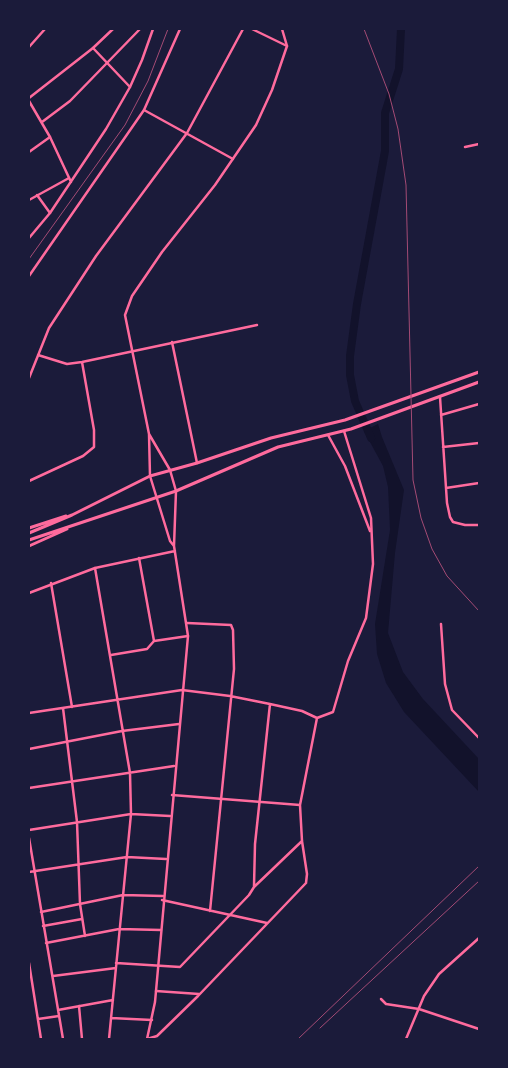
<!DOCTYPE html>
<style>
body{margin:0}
#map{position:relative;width:508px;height:1068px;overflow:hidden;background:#1b1b3a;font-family:Manrope,sans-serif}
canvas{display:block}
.frame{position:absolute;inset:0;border:30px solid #1b1b3a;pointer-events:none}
</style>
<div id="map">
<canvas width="508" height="1068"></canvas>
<div class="frame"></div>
</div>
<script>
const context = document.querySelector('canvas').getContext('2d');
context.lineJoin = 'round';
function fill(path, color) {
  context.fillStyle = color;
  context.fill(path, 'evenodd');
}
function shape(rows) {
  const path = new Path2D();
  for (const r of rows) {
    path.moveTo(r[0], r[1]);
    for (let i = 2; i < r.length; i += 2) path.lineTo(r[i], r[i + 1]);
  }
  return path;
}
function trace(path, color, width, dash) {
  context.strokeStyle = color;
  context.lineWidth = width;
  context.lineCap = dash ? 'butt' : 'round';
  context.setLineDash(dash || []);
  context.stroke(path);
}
const water = shape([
 [378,424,382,437,404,490,395,553,388,633,403,672,423,699,479,759,479,792,404,712,386,683,377,654,375,624,390,530,388,487,383,466,364,431]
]);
const river = shape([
 [371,438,355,401,350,375,350,356,357,304,385,151,385,113,399,69,401,29]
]);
const minor = shape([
 [282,29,287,46],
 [29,47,45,29],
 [130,87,142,60,153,29],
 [29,98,93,48,113,29],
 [144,110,233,159],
 [42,122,70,101,140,29],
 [465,147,479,144],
 [29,152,50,137],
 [37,195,50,213],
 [29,200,69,178],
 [172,342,197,463],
 [38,355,67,364,82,362,257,325],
 [29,378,49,328,96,256,187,133,243,29],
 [440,397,447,503,450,517,453,522,465,525,479,525],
 [441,415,479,404],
 [328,435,345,466,370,531],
 [443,447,479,443],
 [29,481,83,456,94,447,94,430,82,362],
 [446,488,479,483],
 [139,558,154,641,188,636],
 [95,568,130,773,131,814,109,1039],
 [51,583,72,707],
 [187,623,231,625,233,630,234,669,210,911],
 [441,624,445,684,452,710,479,738],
 [111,655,147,649,154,641],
 [63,708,77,822,80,904,85,936],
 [29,713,182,690,230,696,270,704,302,711,317,718,333,712,348,661,366,618,373,564,371,518,344,431],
 [29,749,122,731,179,724],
 [29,788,174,766],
 [172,795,300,805],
 [29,830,131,814,170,816],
 [29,838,63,1039],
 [29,872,127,857,166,859],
 [254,886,255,844,270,704],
 [162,900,267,923],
 [41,912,123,895,163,896],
 [43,926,82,919],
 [46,943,119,929,161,930],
 [29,963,41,1039],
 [116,963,180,967,249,895,254,887,302,841],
 [53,976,116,968],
 [156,991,199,994],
 [381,999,386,1004,419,1009,479,1029],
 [79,1006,82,1039],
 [58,1010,113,1000],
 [111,1018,152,1020],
 [38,1019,59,1016],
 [147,1039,157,1036,198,996,306,883,307,874,302,841,300,805,317,718],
 [406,1039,424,996,439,974,479,938]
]);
const tertiary = shape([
 [29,101,50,137,71,182],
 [29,238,50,213,106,129,130,87,93,48],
 [29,276,144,110,180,29],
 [174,546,170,541,150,476,149,434,125,315,132,296,162,252,215,185,256,125,272,90,287,46,252,29],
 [29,593,95,568,175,551],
 [147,1039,155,1002,188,636,174,546,176,491,170,470,149,434]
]);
const secondary = shape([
 [29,528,66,516],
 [29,533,72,515,150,476,197,463,271,438,345,420,479,372],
 [29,540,176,491,278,447,351,429,479,382],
 [29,546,67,529]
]);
const rail = shape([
 [364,29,389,94,398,129,406,185,413,480,421,518,432,549,447,576,479,611],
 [29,259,125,125,148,81,168,29],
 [320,1028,479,881],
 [298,1039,479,866]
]);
fill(water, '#12122b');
trace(river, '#12122b', 8);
trace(minor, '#ff6b9d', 2.5);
trace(tertiary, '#ff6b9d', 2.5);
trace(secondary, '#ff6b9d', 3);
trace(rail, '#a44b75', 1);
</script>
